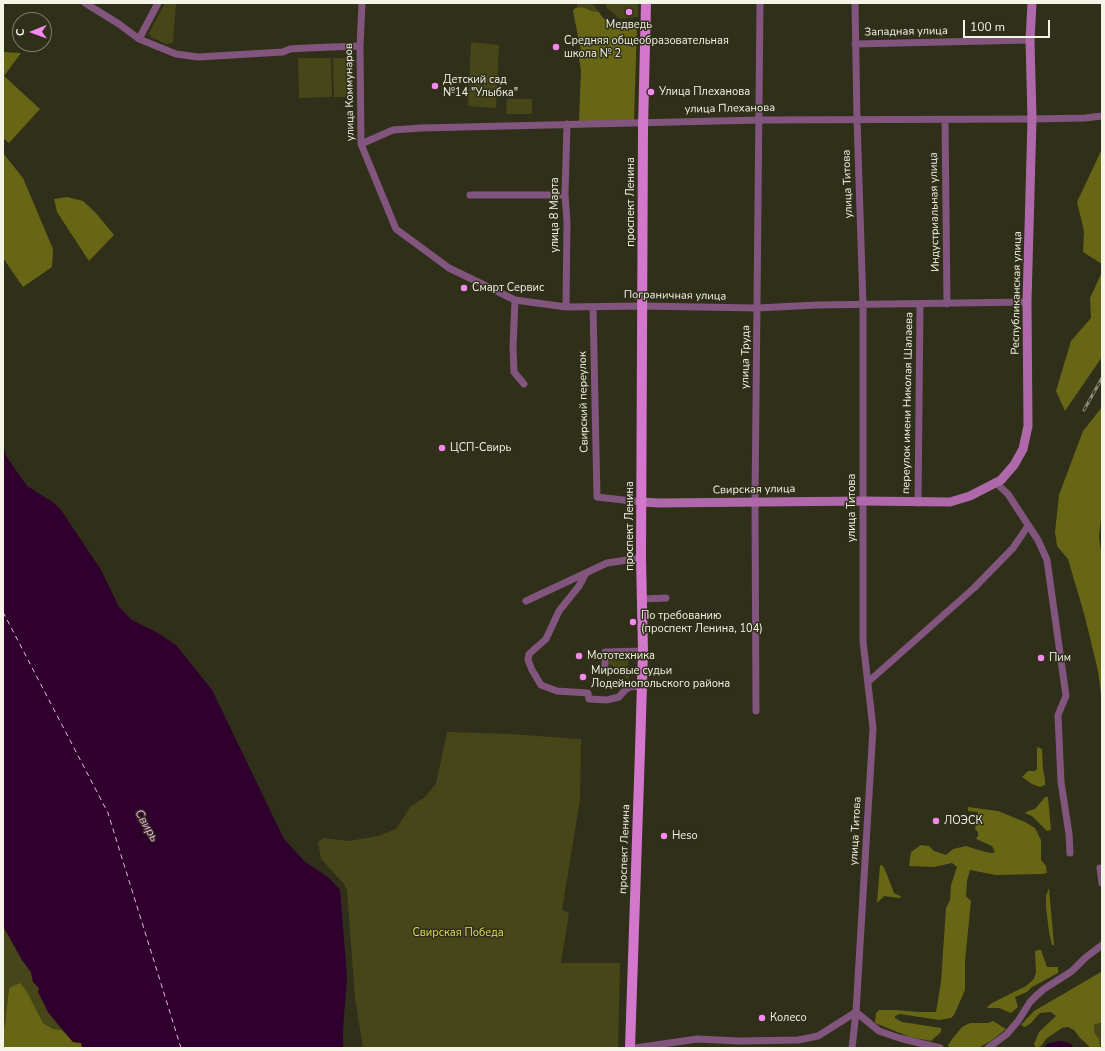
<!DOCTYPE html>
<meta charset="utf-8">
<style>
body{margin:0}
#map{position:relative;width:1105px;height:1051px;overflow:hidden;background:#2f2f1a;font-family:"Nunito Sans",sans-serif}
canvas{display:block}
.frame{position:absolute;inset:0;border:4px solid #f4f4e7;pointer-events:none}
.north{position:absolute;left:12px;top:12px;width:40px;height:40px;box-sizing:border-box;background:#2f2f1a;border:1px solid #7e7e6c;border-radius:50%;rotate:269deg;font-size:11px;font-weight:700;line-height:16px;text-align:center;color:#f4f4e7}
.north::after{content:'';display:block;margin:auto;width:14px;height:18px;background:#f589ee;clip-path:polygon(50% 0,100% 100%,50% 72%,0 100%)}
.scale{position:absolute;left:963px;top:20px;width:87px;height:18px;box-sizing:border-box;border:2px solid #f4f4e7;border-top:0;padding-left:5px;font-size:12px;line-height:14px;white-space:nowrap;color:#f4f4e7;-webkit-text-stroke:3px #2f2f1a;paint-order:stroke}
</style>
<div id="map">
<canvas width="1105" height="1051"></canvas>
<div class="frame"></div>
<div class="north">С</div>
<div class="scale">100 m</div>
</div>
<script>
const context = document.querySelector('canvas').getContext('2d');
context.lineJoin = 'round';
function fill(path, color) {
  context.fillStyle = color;
  context.fill(path, 'evenodd');
}
function shape(rows) {
  const path = new Path2D();
  for (const r of rows) {
    path.moveTo(r[0], r[1]);
    for (let i = 2; i < r.length; i += 2) path.lineTo(r[i], r[i + 1]);
  }
  return path;
}
function trace(path, color, width, dash) {
  context.strokeStyle = color;
  context.lineWidth = width;
  context.lineCap = dash ? 'butt' : 'round';
  context.setLineDash(dash || []);
  context.stroke(path);
}
function drawText(font, color, halo, rows, align = 'center') {
  context.font = font + ' "Nunito Sans",sans-serif';
  context.lineWidth = 3;
  context.setLineDash([]);
  context.textBaseline = 'middle';
  context.strokeStyle = halo;
  context.fillStyle = color;
  for (const [text, x, y, turn = 0] of rows) {
    context.save();
    context.translate(x, y);
    context.rotate((+turn || 0) * Math.PI / 180);
    context.textAlign = isNaN(turn) ? turn : align;
    if (halo) context.strokeText(text, 0, 0);
    context.fillText(text, 0, 0);
    context.restore();
  }
}
const green = shape([
 [165,3,176,3,173,43,166,44,151,37,149,33],
 [577,3,592,3,599,12,592,11,582,7,577,8],
 [605,3,638,3,638,17,620,19,607,8],
 [471,42,499,45,496,108,468,106],
 [298,58,331,58,332,97,299,98],
 [333,58,347,58,348,97,334,97],
 [507,99,532,99,532,114,506,114],
 [608,657,616,659,629,657,628,665,629,680,626,678,618,669,609,664],
 [447,732,509,734,581,739,580,800,562,910,569,913,561,963,620,963,618,1048,363,1048,355,998,347,890,344,884,321,859,318,842,323,838,349,841,378,836,396,829,410,807,425,797,436,784],
 [3,926,22,960,31,972,33,982,39,988,48,1012,62,1030,53,1029,43,1023,27,992,9,988,5,1025,3,1030],
 [1102,1022,1102,1048,1098,1048,1100,1046,1099,1039,1094,1032,1094,1025]
]);
const forest = shape([
 [582,7,592,11,599,12,603,18,613,25,637,25,634,122,579,122,581,70,579,58,581,51,573,11,575,8],
 [3,52,21,53,4,76,40,109,9,143,3,138],
 [1102,149,1102,264,1083,252,1084,231,1077,202],
 [3,153,23,178,53,249,52,267,23,287,3,258],
 [67,197,83,201,96,213,114,235,89,261,57,212,54,199],
 [1102,272,1102,357,1065,411,1056,391,1071,341,1091,318,1090,298],
 [1102,407,1102,508,1099,537,1102,559,1102,701,1098,671,1085,617,1068,559,1057,546,1055,532,1059,495,1083,431],
 [1037,747,1042,749,1043,769,1045,780,1045,785,1040,787,1032,784,1022,777,1028,771,1035,771,1037,769],
 [1045,797,1048,797,1051,830,1047,831,1032,816,1025,813,1028,811,1035,809],
 [968,807,998,811,1025,822,1035,828,1041,840,1041,860,1046,866,1047,873,1042,874,996,875,970,870,967,881,966,896,971,901,965,961,965,990,954,1015,951,1018,939,1020,900,1014,895,1016,895,1018,902,1022,941,1028,941,1032,931,1041,910,1037,875,1023,876,1013,879,1010,896,1010,918,1012,936,1012,941,982,946,908,950,900,951,885,957,867,952,863,934,867,909,866,911,852,921,845,929,846,934,851,946,855,953,849,966,846,985,852,992,853,995,852,992,846,976,839,978,836,978,832,975,829,978,812,968,811],
 [880,865,883,866,886,872,894,893,902,897,899,898,884,896,877,903],
 [1049,888,1054,945,1052,945,1049,932,1046,907,1046,896],
 [1038,950,1041,950,1047,967,1058,967,1058,973,1032,987,1027,992,1015,997,1018,1007,1011,1013,999,1008,988,1008,987,1007,992,1003,1026,986,1034,979,1036,972,1035,951],
 [1102,969,1102,1022,1094,1025,1094,1032,1099,1039,1100,1046,1098,1048,1091,1048,1080,1038,1074,1030,1068,1027,1062,1028,1047,1038,1041,1046,1036,1048,1034,1044,1039,1032,1056,1016,1051,1012,1040,1013,1031,1023,1025,1027,1021,1025,1034,1011,1101,972],
 [20,983,27,992,43,1023,53,1029,62,1030,73,1042,82,1043,82,1048,3,1048,3,1030,5,1025,9,988],
 [993,1021,1006,1029,991,1041,980,1047,970,1048,949,1048,948,1045,953,1038,962,1027,970,1023,988,1023]
]);
const water = shape([
 [3,445,6,456,27,486,54,503,61,510,101,570,119,607,132,620,156,632,176,645,212,690,284,839,304,861,328,877,340,890,347,977,343,1030,343,1048,82,1048,81,1043,73,1042,48,1012,38,992,39,988,33,982,31,972,22,960,3,926]
]);
const river = shape([
 [1050,1048,1061,1046,1068,1048]
]);
const ferry = shape([
 [3,612,108,813,181,1048]
]);
const street = shape([
 [85,3,119,24,139,39,176,54,198,57,283,52,290,49,306,48,360,46],
 [362,3,360,46,361,144,396,229,449,268,515,300,566,307,642,306,757,308,817,305,1027,302],
 [139,39,158,3],
 [855,44,1030,40],
 [945,120,947,304],
 [361,144,393,130,421,128,759,120,1032,119,1085,118,1102,116],
 [470,195,565,195],
 [515,300,513,347,514,372,524,384],
 [566,307,567,221,565,195,567,124],
 [593,307,597,497,641,502],
 [996,483,1008,494,1017,508,1038,540,1047,560,1066,696,1058,715,1061,782,1069,834,1070,853],
 [918,503,920,304],
 [586,573,579,586,559,611,546,639,529,654,528,660,532,670,541,685,557,691,588,693,589,699,607,700,619,697,625,690,630,687,642,686],
 [642,599,666,598],
 [526,601,607,563,641,558],
 [605,666,605,652,643,651],
 [868,682,974,588,1013,548,1028,526],
 [756,711,755,502,760,3],
 [1100,868,1102,883],
 [856,1012,879,1031,899,1038,940,1048],
 [635,1048,697,1039,739,1041,798,1040,818,1036,856,1012],
 [852,1048,856,1012,873,728,863,641,863,305,857,119,855,3],
 [988,1048,1007,1034,1018,1021,1030,1002,1037,995,1044,989,1072,971,1085,958,1102,945]
]);
const secondary = shape([
 [641,502,659,503,864,501,950,502,970,496,1001,480,1014,465,1023,449,1028,426,1027,302,1032,119,1030,40,1032,3]
]);
const primary = shape([
 [630,1048,640,750,643,651,641,558,643,128,646,3]
]);
const rail = shape([
 [1084,410,1102,378]
]);
const markers = [
 [629,12,4,"#f589ee"],
 [556,47,4,"#f589ee"],
 [435,86,4,"#f589ee"],
 [651,92,4,"#f589ee"],
 [464,288,4,"#f589ee"],
 [442,448,4,"#f589ee"],
 [633,622,4,"#f589ee"],
 [579,656,4,"#f589ee"],
 [1041,658,4,"#f589ee"],
 [583,677,4,"#f589ee"],
 [936,821,4,"#f589ee"],
 [664,836,4,"#f589ee"],
 [762,1018,4,"#f589ee"]
];
const poiNames = [
 ["Медведь",629,25,"center"],
 ["Средняя общеобразовательная",564,41],
 ["школа № 2",564,54],
 ["Детский сад",443,80],
 ["№14 \"Улыбка\"",443,93],
 ["Улица Плеханова",659,92],
 ["Смарт Сервис",472,288],
 ["ЦСП-Свирь",450,448],
 ["По требованию",641,616],
 ["(проспект Ленина, 104)",641,629],
 ["Мототехника",587,656],
 ["Пим",1049,658],
 ["Мировые судьи",591,671],
 ["Лодейнопольского района",591,684],
 ["ЛОЭСК",944,821],
 ["Heso",672,836],
 ["Колесо",770,1018]
];
const streetNames = [
 ["Западная улица",906,32,-1],
 ["улица Коммунаров",350,92,-91],
 ["улица Плеханова",730,109,-1],
 ["улица Титова",848,184,-92],
 ["проспект Ленина",631,202,-90],
 ["Индустриальная улица",935,212,-91],
 ["улица 8 Марта",555,215,-90],
 ["Республиканская улица",1017,293,-89],
 ["Пограничная улица",675,296,1],
 ["улица Труда",746,357,-89],
 ["Свирский переулок",584,402,-91],
 ["переулок имени Николая Шалаева",908,403,-89],
 ["Свирская улица",754,490,-1],
 ["улица Титова",852,508,-90],
 ["проспект Ленина",630,526,-90],
 ["улица Титова",856,831,-87],
 ["проспект Ленина",625,849,-88]
];
const parkNames = [
 ["Свирская Победа",458,933]
];
const waterNames = [
 ["Свирь",146,826,60]
];
fill(green, '#474618');
fill(forest, '#676615');
fill(water, '#2f002d');
trace(river, '#2f002d', 10);
trace(ferry, '#f7adf1', 1, [5, 4]);
trace(street, '#81557d', 7);
trace(secondary, '#af69aa', 9);
trace(primary, '#d277cc', 10);
trace(rail, '#8d8d7c', 3);
trace(rail, '#2f2f1a', 1.5, [4.5]);
for (const [x, y, r, color] of markers) {
  const dot = new Path2D();
  dot.arc(x, y, r, 0, 2 * Math.PI);
  context.fillStyle = color;
  context.fill(dot);
  trace(dot, '#2f2f1a', 1.5);
}
drawText('11px', '#f4f4e7', '#2f2f1a', poiNames, 'left');
drawText('11px', '#f4f4e7', '#2f2f1a', streetNames);
drawText('11px', '#e1df5a', '#2f2f1a', parkNames);
drawText('italic 12px', '#f7adf1', '#2f2f1a', waterNames);
</script>
